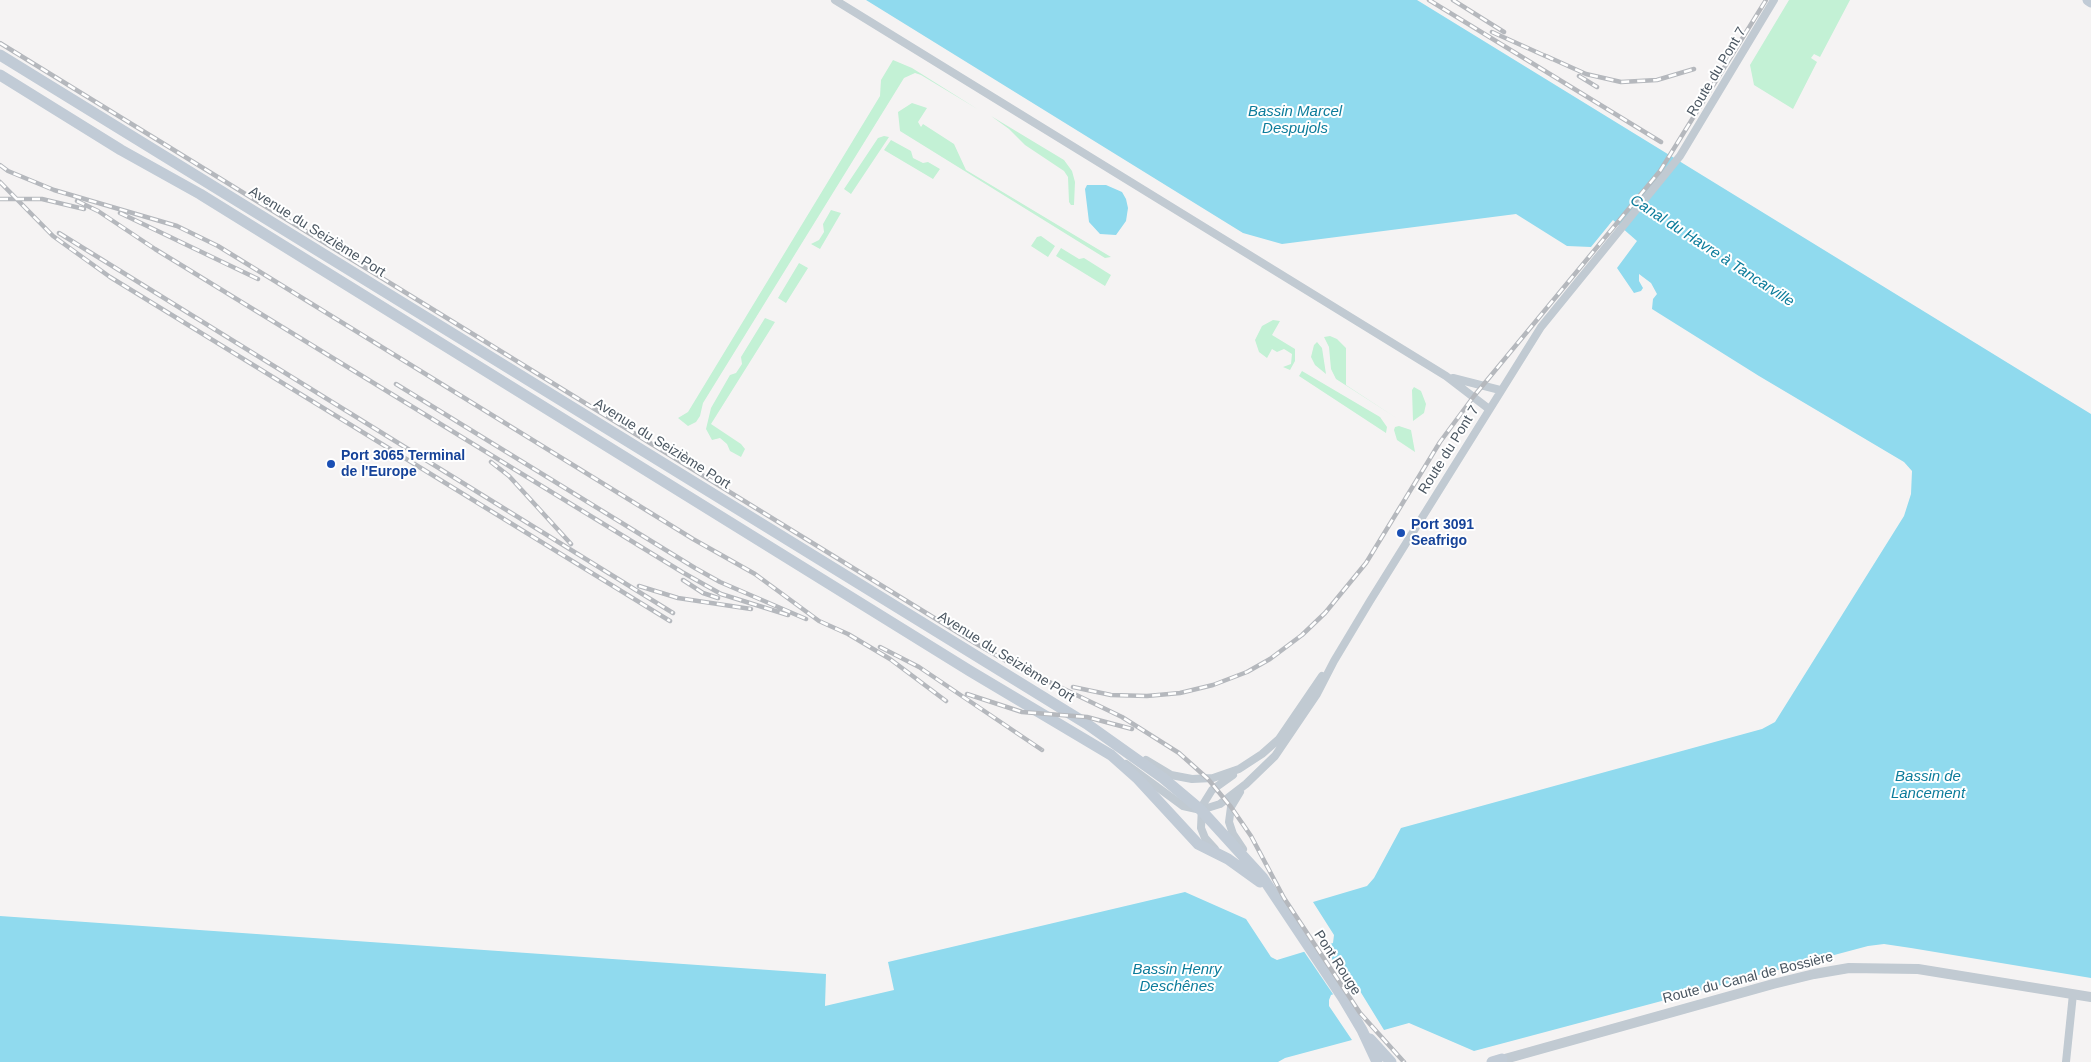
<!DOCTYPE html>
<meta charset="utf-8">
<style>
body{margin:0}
canvas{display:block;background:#f5f3f3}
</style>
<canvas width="2091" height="1062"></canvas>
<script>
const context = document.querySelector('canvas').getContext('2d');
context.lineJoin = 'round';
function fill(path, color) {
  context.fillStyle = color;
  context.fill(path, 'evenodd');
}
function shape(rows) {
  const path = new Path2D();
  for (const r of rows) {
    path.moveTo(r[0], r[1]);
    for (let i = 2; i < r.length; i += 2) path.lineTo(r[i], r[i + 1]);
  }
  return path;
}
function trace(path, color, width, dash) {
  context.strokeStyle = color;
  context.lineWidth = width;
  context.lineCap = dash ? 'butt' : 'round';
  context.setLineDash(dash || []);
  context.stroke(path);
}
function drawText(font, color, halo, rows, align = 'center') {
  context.font = font + ' Arial,sans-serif';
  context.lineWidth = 4;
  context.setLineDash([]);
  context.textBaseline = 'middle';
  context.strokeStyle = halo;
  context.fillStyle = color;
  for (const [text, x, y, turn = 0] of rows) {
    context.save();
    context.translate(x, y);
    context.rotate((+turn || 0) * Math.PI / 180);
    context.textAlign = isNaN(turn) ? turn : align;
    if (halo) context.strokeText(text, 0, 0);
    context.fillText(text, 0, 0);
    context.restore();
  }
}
const green = shape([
 [1789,0,1850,0,1820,57,1814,54,1811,58,1817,62,1793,109,1754,85,1750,65],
 [893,60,912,68,979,110,921,75,915,73,904,78,703,403,700,416,696,422,688,426,678,418,688,412,880,96,881,80],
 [912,103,927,108,918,122,921,127,923,124,954,144,966,170,1111,257,1105,258,900,131,898,112],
 [991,116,1064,160,1072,171,1075,182,1074,205,1071,205,1069,202,1068,177,1064,171,1025,145,1009,129],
 [884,136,889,137,851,194,844,189,878,138],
 [891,140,911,151,913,158,923,163,928,162,940,169,933,179,884,150],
 [831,210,841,213,820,249,811,244,819,240,824,232,823,224],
 [1041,236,1055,246,1048,257,1031,246,1037,237],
 [1061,248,1079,259,1084,258,1111,275,1105,286,1056,256],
 [799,263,808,268,786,303,778,298],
 [765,318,775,322,711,424,741,444,745,449,741,457,730,451,727,444,720,438,712,440,706,429,711,408,730,375,736,373,742,364,741,357],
 [1273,320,1280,321,1272,335,1295,349,1295,361,1290,370,1283,367,1291,364,1292,354,1284,349,1277,352,1272,349,1267,358,1259,352,1255,340,1262,326],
 [1330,336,1337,339,1346,348,1346,385,1398,419,1336,379,1331,369,1329,347,1324,337],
 [1317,342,1322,348,1326,374,1315,365,1311,357,1314,345],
 [1302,371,1380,417,1387,427,1386,433,1299,376],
 [1414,387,1421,391,1426,404,1424,413,1413,421,1412,390],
 [1399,426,1411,430,1415,452,1397,440,1394,430,1395,427]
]);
const water = shape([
 [866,0,1417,0,2091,414,2091,978,1911,948,1884,944,1868,946,1474,1051,1409,1023,1384,1030,1360,991,1353,988,1331,995,1329,1000,1329,1006,1352,1040,1285,1058,1278,1062,0,1062,0,916,826,974,825,1006,894,990,888,962,1185,892,1246,919,1271,957,1277,960,1333,943,1334,935,1313,902,1367,886,1374,878,1401,828,1762,729,1775,722,1904,516,1911,494,1912,471,1904,462,1759,376,1652,309,1653,299,1657,294,1651,283,1639,274,1639,281,1643,288,1641,291,1634,293,1617,268,1637,241,1613,220,1591,247,1567,246,1516,214,1282,244,1243,233],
 [1087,185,1106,185,1122,192,1126,199,1128,208,1126,221,1116,235,1100,234,1089,222,1085,189]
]);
const pier = shape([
 [1322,944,1353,991,1335,997,1303,950]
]);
const minor = shape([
 [835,0,1446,376,1489,409],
 [1453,378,1500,390],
 [1146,760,1171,775,1192,779,1213,778,1239,769,1262,754,1279,739,1322,676],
 [1126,764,1183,806,1201,810,1220,804,1246,784,1275,756,1317,694,1334,661,1370,601,1541,327,1680,156,1774,0],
 [1240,792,1231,807,1229,822,1233,834,1243,849],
 [1215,849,1205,838,1201,828,1202,806,1212,790,1233,775],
 [2066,1062,2073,994]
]);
const tertiary = shape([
 [1494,1062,1773,984,1814,974,1849,968,1918,969,2091,997]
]);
const secondary = shape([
 [2088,0,2091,2],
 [0,55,1087,724,1163,778,1201,810,1263,878,1343,998,1362,1030,1377,1062],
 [0,75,121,150,200,194,970,671,1111,755,1138,779,1198,844,1228,859,1260,882],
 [1370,1039,1391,1062],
 [1492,1062,1502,1059]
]);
const rail = shape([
 [1429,0,1661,142],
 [1453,0,1504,32],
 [1492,32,1552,59],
 [0,43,975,643,1008,662,1122,717,1179,753,1208,779,1231,807,1251,836,1284,898,1360,1013,1404,1062],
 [1546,56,1586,74,1621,82,1657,80,1694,69],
 [1579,76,1597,87],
 [0,165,8,171,54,190,177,226,218,246,693,539,755,574,819,621,848,634,890,659,946,701],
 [0,182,53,236,110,277,670,621],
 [0,199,42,199,84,209],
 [77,201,98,211,155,249,682,572,721,594,788,615],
 [120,213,258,279],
 [59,233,673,613],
 [396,384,695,568,720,582,806,619],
 [491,462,509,476,571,544],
 [683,580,703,593,718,598],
 [639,586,678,598,751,609],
 [880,647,919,667,1042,750],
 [1073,687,1111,695,1147,696,1180,693,1213,685,1247,672,1270,659,1302,635,1325,613,1366,563,1440,442,1474,396,1660,171,1766,0],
 [967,694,1022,712,1087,717,1132,729]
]);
const markers = [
 [331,464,5,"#1a4fb4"],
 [1401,533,5,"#1a4fb4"]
];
const streetNames = [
 ["Route du Pont 7",1717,72,-59],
 ["Avenue du Seizième Port",317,232,32],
 ["Avenue du Seizième Port",662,444,32],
 ["Route du Pont 7",1449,450,-58],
 ["Avenue du Seizième Port",1006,657,32],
 ["Pont Rouge",1337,963,57],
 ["Route du Canal de Bossière",1748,978,-14]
];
const transitNames = [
 ["Port 3065 Terminal",341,456],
 ["de l'Europe",341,472],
 ["Port 3091",1411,525],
 ["Seafrigo",1411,541]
];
const waterNames = [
 ["Bassin Marcel",1295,112],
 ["Despujols",1295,129],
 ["Canal du Havre à Tancarville",1712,251,33],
 ["Bassin de",1928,777],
 ["Lancement",1928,794],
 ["Bassin Henry",1177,970],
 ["Deschênes",1177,987]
];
fill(green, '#c3f1d5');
fill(water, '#90daee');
fill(pier, '#f5f3f3');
trace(minor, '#c1cad2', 8);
trace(tertiary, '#c1cad2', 10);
trace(secondary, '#c1cbd6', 11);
trace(rail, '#b5b8bd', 4.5);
trace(rail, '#fff', 2.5, [8]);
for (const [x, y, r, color] of markers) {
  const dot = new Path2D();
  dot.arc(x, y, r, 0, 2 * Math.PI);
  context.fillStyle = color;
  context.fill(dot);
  trace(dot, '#fff', 2);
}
drawText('14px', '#4a5661', '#fff', streetNames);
drawText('bold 14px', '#164399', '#fff', transitNames, 'left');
drawText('italic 15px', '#0c7c9b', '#fff', waterNames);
</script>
